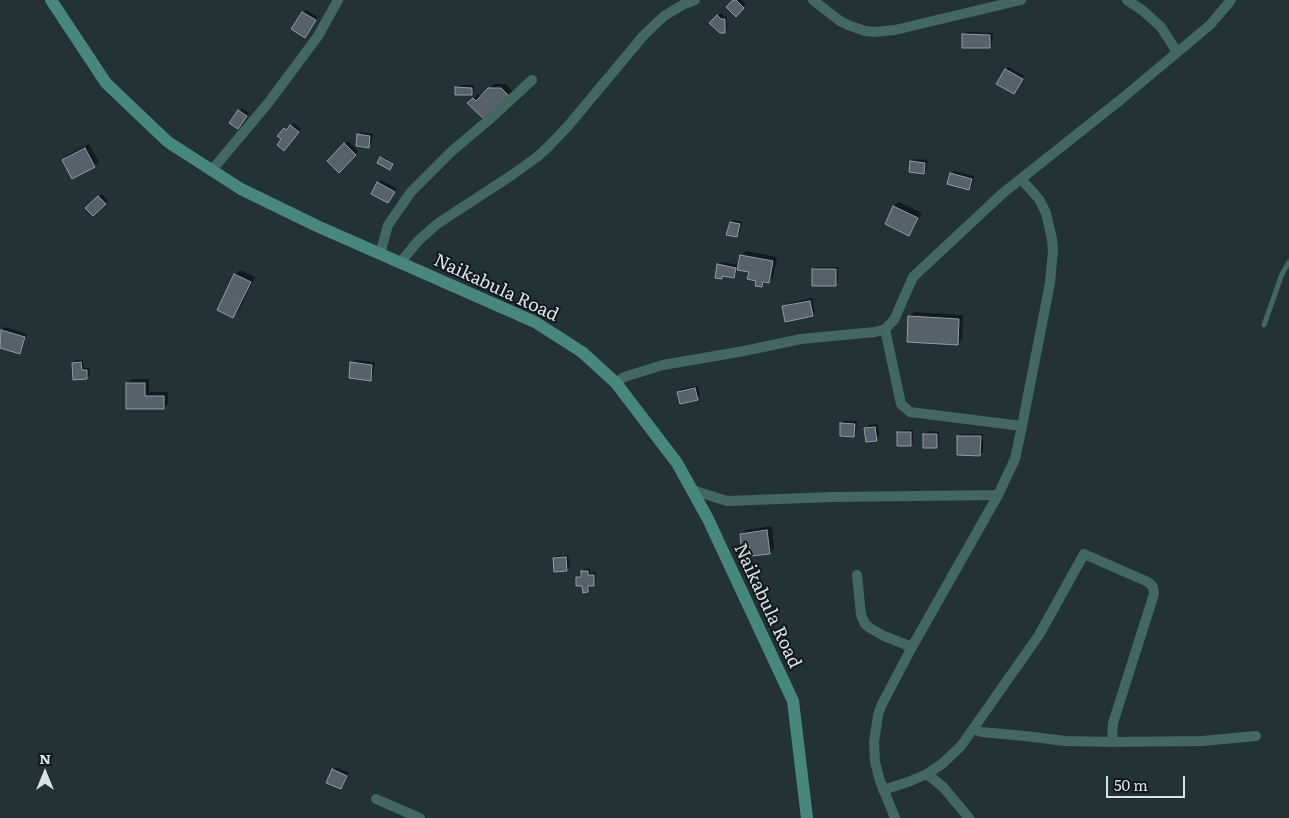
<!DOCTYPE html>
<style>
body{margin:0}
#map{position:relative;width:1289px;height:818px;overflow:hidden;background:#223236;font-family:Literata,serif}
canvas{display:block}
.north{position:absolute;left:20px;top:748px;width:50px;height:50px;-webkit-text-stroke:4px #11181a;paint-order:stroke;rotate:0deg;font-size:14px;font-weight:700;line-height:20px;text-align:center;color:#d9e2e5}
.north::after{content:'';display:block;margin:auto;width:18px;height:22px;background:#d9e2e5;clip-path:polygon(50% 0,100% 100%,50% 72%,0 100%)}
.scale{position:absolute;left:1106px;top:776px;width:79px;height:22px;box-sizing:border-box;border:2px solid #d9e2e5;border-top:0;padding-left:6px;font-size:15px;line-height:18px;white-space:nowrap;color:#d9e2e5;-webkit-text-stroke:4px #11181a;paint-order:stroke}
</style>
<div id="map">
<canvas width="1289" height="818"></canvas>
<div class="north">N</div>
<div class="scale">50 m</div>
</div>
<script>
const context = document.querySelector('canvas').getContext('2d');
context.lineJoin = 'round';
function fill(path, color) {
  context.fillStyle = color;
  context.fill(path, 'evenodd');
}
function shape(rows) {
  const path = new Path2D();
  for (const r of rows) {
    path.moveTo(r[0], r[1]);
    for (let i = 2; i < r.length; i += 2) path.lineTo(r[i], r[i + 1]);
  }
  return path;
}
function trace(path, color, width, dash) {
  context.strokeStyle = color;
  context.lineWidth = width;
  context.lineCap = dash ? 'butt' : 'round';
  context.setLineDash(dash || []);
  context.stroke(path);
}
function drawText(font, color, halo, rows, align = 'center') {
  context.font = font + ' Literata,serif';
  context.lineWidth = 4;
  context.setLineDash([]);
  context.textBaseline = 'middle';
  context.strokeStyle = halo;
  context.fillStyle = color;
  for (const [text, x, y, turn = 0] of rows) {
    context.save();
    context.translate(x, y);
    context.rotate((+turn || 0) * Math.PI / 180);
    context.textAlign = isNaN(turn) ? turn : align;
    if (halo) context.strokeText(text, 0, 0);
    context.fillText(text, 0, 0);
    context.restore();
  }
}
const shadow = shape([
 [735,0,742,0,746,4,736,15],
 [306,10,318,17,307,33,303,13],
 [721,13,724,16,727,16,727,29,724,32,711,23],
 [966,32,993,33,992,44,989,47,964,35],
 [1008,67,1024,76,1014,92,1006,70],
 [494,84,506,84,513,92,486,119,469,103,478,94,481,97],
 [460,85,474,85,474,91,471,94,457,88],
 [242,108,249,113,241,125,239,111],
 [294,123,301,129,287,147,285,129,287,126,289,128],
 [361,132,373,134,371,144,368,147,359,135],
 [348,141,358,151,339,171,328,161],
 [89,144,99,162,94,166,63,160,68,155],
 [382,157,393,163,390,167,381,158],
 [914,159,928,160,926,170,924,173,911,162],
 [954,171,974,176,972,186,969,188,951,174],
 [381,180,397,189,388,202,378,183],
 [102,194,108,201,93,214,87,208],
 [899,202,922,213,913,230,909,234,886,223,894,206],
 [734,220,742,222,740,233,737,236,731,222],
 [746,251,777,257,773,278,762,286,750,271,737,269,736,274,733,277,723,275,721,278,718,265,721,262,739,265,741,256],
 [816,267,838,267,838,282,835,285,813,269],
 [240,270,255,277,238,312,233,316,219,309,236,274],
 [812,298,815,312,812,315,783,307,786,304],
 [914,312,963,315,962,339,957,343,909,317],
 [5,327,27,334,22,350,20,353,0,347,0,337,2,330],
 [76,360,83,360,84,368,89,368,90,375,87,378,73,363],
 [354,360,375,362,373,376,370,379,352,363],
 [132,379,149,379,149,392,168,392,168,404,163,408,127,408,128,383],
 [698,386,700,396,697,399,678,392,681,389],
 [844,421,857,421,856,433,854,435,842,424],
 [878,424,879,436,876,439,866,428,869,425],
 [901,430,913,430,913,442,910,445,899,432],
 [928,431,939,432,939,444,936,447,925,434],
 [961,434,983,434,983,452,980,454,958,436],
 [772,526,774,548,770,553,752,555,750,543,741,534,746,530],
 [568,555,570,567,567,570,554,558,557,556],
 [590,568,590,573,596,572,596,582,593,584,590,585,590,588,587,591,578,577,580,574,582,574,582,571,585,569],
 [336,767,349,773,344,785,341,788,333,770]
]);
const building = shape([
 [733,0,736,0,744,8,736,17,726,7,733,0],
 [302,12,316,20,305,38,291,29,302,12],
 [717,15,721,19,725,19,725,33,720,33,709,23,717,15],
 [962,34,990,35,990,48,962,48,962,34],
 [1005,69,1023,79,1014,94,996,84,1005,69],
 [455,87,472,88,472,95,455,95,455,87],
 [488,88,501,88,510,97,486,121,467,103,473,98,476,101,488,88],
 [238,110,247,116,238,129,229,123,238,110],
 [290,125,299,132,284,151,277,145,281,139,277,136,284,128,286,130,290,125],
 [357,134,370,136,369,148,356,146,357,134],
 [344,143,356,155,339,173,327,161,344,143],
 [85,148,95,167,72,179,62,160,85,148],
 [380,157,393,164,390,170,377,163,380,157],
 [910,161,925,163,924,174,909,172,910,161],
 [950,173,972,179,969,190,947,184,950,173],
 [377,182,395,192,388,203,371,194,377,182],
 [98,196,106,204,93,216,85,208,98,196],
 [893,206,918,218,909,236,885,224,893,206],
 [730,222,740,224,737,237,726,235,730,222],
 [740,255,773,261,769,283,763,282,762,287,755,286,756,281,747,279,749,272,737,270,740,255],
 [717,264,736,268,734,278,722,276,722,279,715,278,717,264],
 [812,269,836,269,836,286,812,286,812,269],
 [234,274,251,282,233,318,217,310,234,274],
 [810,301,813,316,785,322,782,306,810,301],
 [908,316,959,319,958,345,907,342,908,316],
 [1,330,25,337,20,354,0,348,1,330],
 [81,362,82,370,87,370,87,379,73,380,72,363,81,362],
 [350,362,372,365,371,381,349,378,350,362],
 [126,383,145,383,145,396,164,396,164,409,126,409,126,383],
 [695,388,698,400,680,404,677,392,695,388],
 [840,423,855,424,854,437,840,436,840,423],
 [875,427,877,441,866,442,864,428,875,427],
 [897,432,911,432,911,446,897,446,897,432],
 [923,434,937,434,937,448,923,448,923,434],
 [957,436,981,436,980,456,957,455,957,436],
 [767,530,770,554,751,556,749,545,741,546,740,534,767,530],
 [566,557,567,571,554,572,553,558,566,557],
 [581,571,588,571,588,575,594,575,594,586,588,586,588,592,583,593,582,586,576,586,576,577,581,577,581,571],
 [332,769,347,776,341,789,326,783,332,769]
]);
const lane = shape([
 [1264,325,1282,274,1289,262]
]);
const street = shape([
 [813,0,840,21,848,25,865,31,875,32,895,30,1021,0],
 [1127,0,1142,10,1161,27,1177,52],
 [212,170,269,102,318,36,338,0],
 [380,254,388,225,411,192,452,151,491,118,532,80],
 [400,263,418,241,437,224,512,175,537,157,548,147,568,126,644,35,664,16,684,4,695,0],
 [885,329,901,404,910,412,1022,426],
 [616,383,624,377,663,365,744,351,801,339,875,332,885,329,894,320,913,277,1003,193,1119,101,1210,25,1231,0],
 [692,490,727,501,832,497,998,495],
 [857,575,861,615,865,624,870,628,884,636,912,647],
 [974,729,981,732,1025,736,1065,741,1112,742,1202,741,1256,736],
 [927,774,943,787,969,818],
 [883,790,908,782,927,774,942,764,961,746,1039,635,1084,554,1148,582,1153,587,1154,594,1113,723,1112,742],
 [376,799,420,818],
 [895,818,880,781,875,762,874,742,878,715,881,706,912,647,998,495,1015,459,1022,426,1050,283,1053,251,1052,239,1046,213,1039,199,1021,179]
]);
const secondary = shape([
 [51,0,106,83,168,142,241,189,317,226,535,322,582,352,616,383,677,463,708,519,793,701,807,818]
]);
const streetNames = [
 ["Naikabula Road",496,288,25],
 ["Naikabula Road",767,606,65]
];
fill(shadow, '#0007');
fill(building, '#56616c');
trace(building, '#919ca8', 1);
trace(lane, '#426861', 5);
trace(street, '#426861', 10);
trace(secondary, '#48877d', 12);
drawText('18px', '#d9e2e5', '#11181a', streetNames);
</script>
